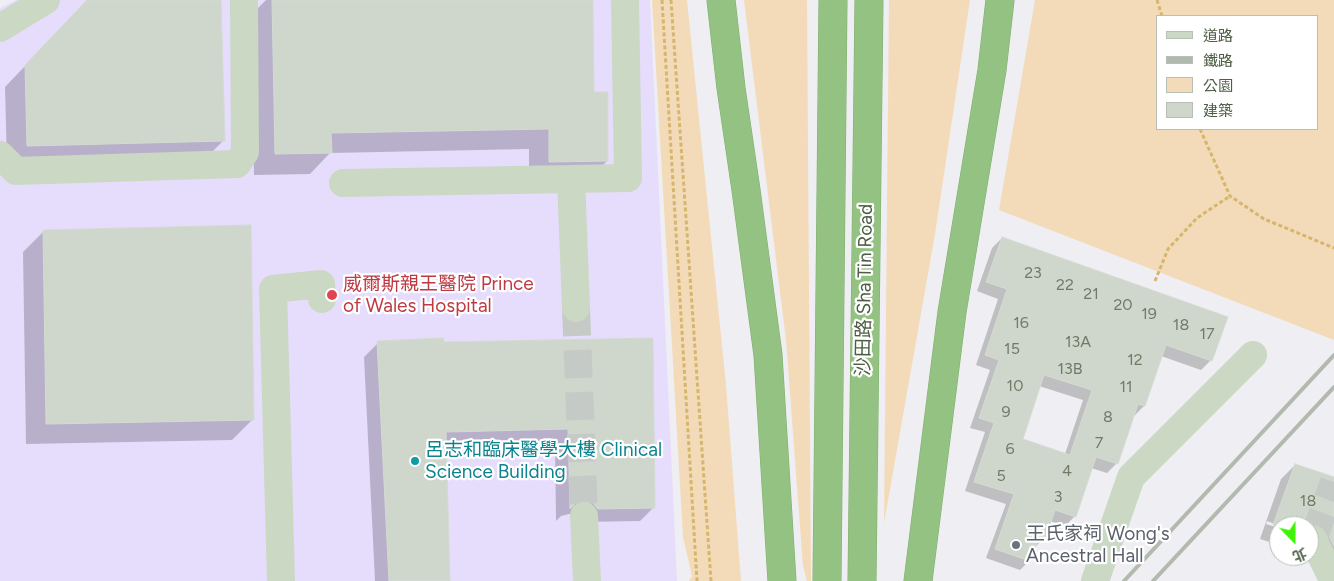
<!DOCTYPE html>
<meta charset="utf-8">
<style>
body{margin:0}
#map{position:relative;width:1334px;height:581px;overflow:hidden;background:#efeef2;font-family:Figtree,"Noto Sans TC",sans-serif}
canvas{display:block}
.legend{position:absolute;left:1156px;top:15px;width:162px;height:115px;box-sizing:border-box;background:#fff;border:1px solid #b8bfb5;margin:0;padding:6px 9px;list-style:none;font-size:15px;color:#4d5e45}
.legend li{display:flex;align-items:center;gap:10px;height:25px}
.legend b{width:25px;border:1px solid #b8bfb5}
.north{position:absolute;left:1269px;top:516px;width:50px;height:50px;box-sizing:border-box;background:#fff;border:1px solid #b8bfb5;border-radius:50%;rotate:158deg;font-size:14px;font-weight:700;line-height:20px;text-align:center;color:#4d5e45}
.north::after{content:'';display:block;margin:auto;width:18px;height:22px;background:#3ff208;clip-path:polygon(50% 0,100% 100%,50% 72%,0 100%)}
</style>
<div id="map">
<canvas width="1334" height="581"></canvas>
<ul class="legend">
<li><b style="height:6px;background:#cad8c4"></b>道路</li>
<li><b style="height:6px;background:#b2bab0"></b>鐵路</li>
<li><b style="height:14px;background:#f3dbb9"></b>公園</li>
<li><b style="height:14px;background:#cfd7cd"></b>建築</li>
</ul>
<div class="north">北</div>
</div>
<script>
const context = document.querySelector('canvas').getContext('2d');
context.lineJoin = 'round';
function fill(path, color) {
  context.fillStyle = color;
  context.fill(path, 'evenodd');
}
function shape(rows) {
  const path = new Path2D();
  for (const r of rows) {
    path.moveTo(r[0], r[1]);
    for (let i = 2; i < r.length; i += 2) path.lineTo(r[i], r[i + 1]);
  }
  return path;
}
function trace(path, color, width, dash) {
  context.strokeStyle = color;
  context.lineWidth = width;
  context.lineCap = dash ? 'butt' : 'round';
  context.setLineDash(dash || []);
  context.stroke(path);
}
function drawText(font, color, halo, rows, align = 'center') {
  context.font = font + ' Figtree,"Noto Sans TC",sans-serif';
  context.lineWidth = 4.5;
  context.setLineDash([]);
  context.textBaseline = 'middle';
  context.strokeStyle = halo;
  context.fillStyle = color;
  for (const [text, x, y, turn = 0] of rows) {
    context.save();
    context.translate(x, y);
    context.rotate((+turn || 0) * Math.PI / 180);
    context.textAlign = isNaN(turn) ? turn : align;
    if (halo) context.strokeText(text, 0, 0);
    context.fillText(text, 0, 0);
    context.restore();
  }
}
const medical = shape([
 [16,0,650,0,677,581,0,581,0,8]
]);
const green = shape([
 [652,0,687,0,726,385,741,581,689,581,692,576,683,537],
 [744,0,807,0,811,581,807,581,803,566,786,340],
 [889,0,970,0,935,234,884,523],
 [1035,0,1334,0,1334,340,999,210],
 [1318,16,1318,129,1158,129,1158,16]
]);
const shadow = shape([
 [88,0,220,0,224,140,203,161,7,167,5,87],
 [266,0,589,0,592,93,607,161,586,182,529,182,529,149,330,153,310,174,254,175,251,15],
 [44,231,253,419,232,440,26,444,23,252],
 [1002,238,1211,360,1201,370,1161,356,1144,406,1134,416,1117,463,1107,473,1091,468,1075,516,1065,526,1050,521,1044,538,1034,548,1029,561,1020,570,986,558,1006,504,965,491,985,432,970,428,990,370,976,365,998,299,977,291,992,248],
 [1039,386,1083,400,1065,454,1021,440],
 [651,339,654,507,640,521,583,522,578,516,569,514,561,516,556,521,555,443,445,445,449,581,375,581,364,357,378,343,442,344],
 [1295,465,1334,479,1334,551,1309,541,1309,526,1280,526,1267,521,1266,524,1279,528,1279,545,1260,539,1281,479]
]);
const building = shape([
 [87,0,221,0,225,141,27,146,25,65,87,0],
 [272,0,593,0,594,92,608,92,608,161,549,162,549,129,331,133,332,153,275,154,272,0],
 [251,225,254,420,46,424,43,230,251,225],
 [1002,237,1228,317,1212,361,1166,345,1145,406,1138,404,1118,464,1096,457,1076,517,1055,510,1045,539,1039,537,1030,561,995,549,1014,494,974,482,994,423,979,418,999,360,985,355,1007,289,986,282,1002,237],
 [1044,375,1092,390,1070,455,1023,439,1044,375],
 [443,338,444,342,653,338,655,508,598,509,592,502,584,500,576,503,570,509,568,429,446,432,450,581,389,581,377,341,443,338],
 [1295,464,1334,477,1334,546,1327,532,1321,526,1314,523,1305,526,1279,527,1273,525,1295,464]
]);
const minorTunnel = shape([
 [576,308,584,516],
 [1313,539,1334,482]
]);
const path = shape([
 [662,0,697,581],
 [671,0,711,581],
 [1157,0,1162,16],
 [1200,129,1230,196,1264,219,1334,248],
 [1155,281,1168,249,1197,218,1230,196]
]);
const minor = shape([
 [0,28,46,0],
 [0,155,16,171,237,164,245,152,244,0],
 [571,179,576,308],
 [343,183,628,178,625,0],
 [584,516,587,581],
 [1313,539,1329,572,1334,574],
 [281,581,273,289,321,284,322,299],
 [1095,581,1131,477,1253,355]
]);
const highway = shape([
 [721,0,731,88,746,190,768,355,782,581],
 [827,581,833,0],
 [862,581,869,0],
 [918,581,952,312,992,70,1000,0]
]);
const rail = shape([
 [1124,581,1334,355],
 [1153,581,1334,387]
]);
const markers = [
 [332,295,6,"#e0444e"],
 [415,461,5,"#0f9aa8"],
 [1016,545,5,"#6b7280"]
];
const numberNames = [
 ["23",1033,273],
 ["22",1065,285],
 ["21",1091,294],
 ["20",1123,305],
 ["19",1149,314],
 ["16",1021,323],
 ["18",1181,325],
 ["17",1207,334],
 ["13A",1078,342],
 ["15",1012,349],
 ["12",1135,360],
 ["13B",1070,369],
 ["10",1015,386],
 ["11",1126,387],
 ["9",1006,412],
 ["8",1108,417],
 ["7",1099,443],
 ["6",1010,449],
 ["4",1067,471],
 ["5",1001,476],
 ["3",1058,497],
 ["18",1308,501]
];
const healthNames = [
 ["威爾斯親王醫院 Prince",343,284],
 ["of Wales Hospital",343,306]
];
const streetNames = [
 ["沙田路 Sha Tin Road",865,290,-89]
];
const cultureNames = [
 ["呂志和臨床醫學大樓 Clinical",425,450],
 ["Science Building",425,472]
];
const worshipNames = [
 ["王氏家祠 Wong's",1026,534],
 ["Ancestral Hall",1026,556]
];
fill(medical, '#e6ddfd');
fill(green, '#f3dbb9');
fill(shadow, '#0003');
fill(building, '#cfd7cd');
trace(building, '#d3dbd2', 1);
trace(minorTunnel, '#c6cac7', 28, [28, 14]);
trace(highway, '#7fae6d', 29);
trace(path, '#d5b66d', 3, [4, 2.5]);
trace(minor, '#cad8c4', 28);
trace(highway, '#94c282', 28);
trace(rail, '#b2bab0', 4);
for (const [x, y, r, color] of markers) {
  const dot = new Path2D();
  dot.arc(x, y, r, 0, 2 * Math.PI);
  context.fillStyle = color;
  context.fill(dot);
  trace(dot, '#fff', 2);
}
drawText('16px', '#6e7c67', null, numberNames);
drawText('19px', '#be3a42', '#fff', healthNames, 'left');
drawText('19px', '#4d5e45', '#fff', streetNames);
drawText('19px', '#0d838f', '#fff', cultureNames, 'left');
drawText('19px', '#5b616d', '#fff', worshipNames, 'left');
</script>
